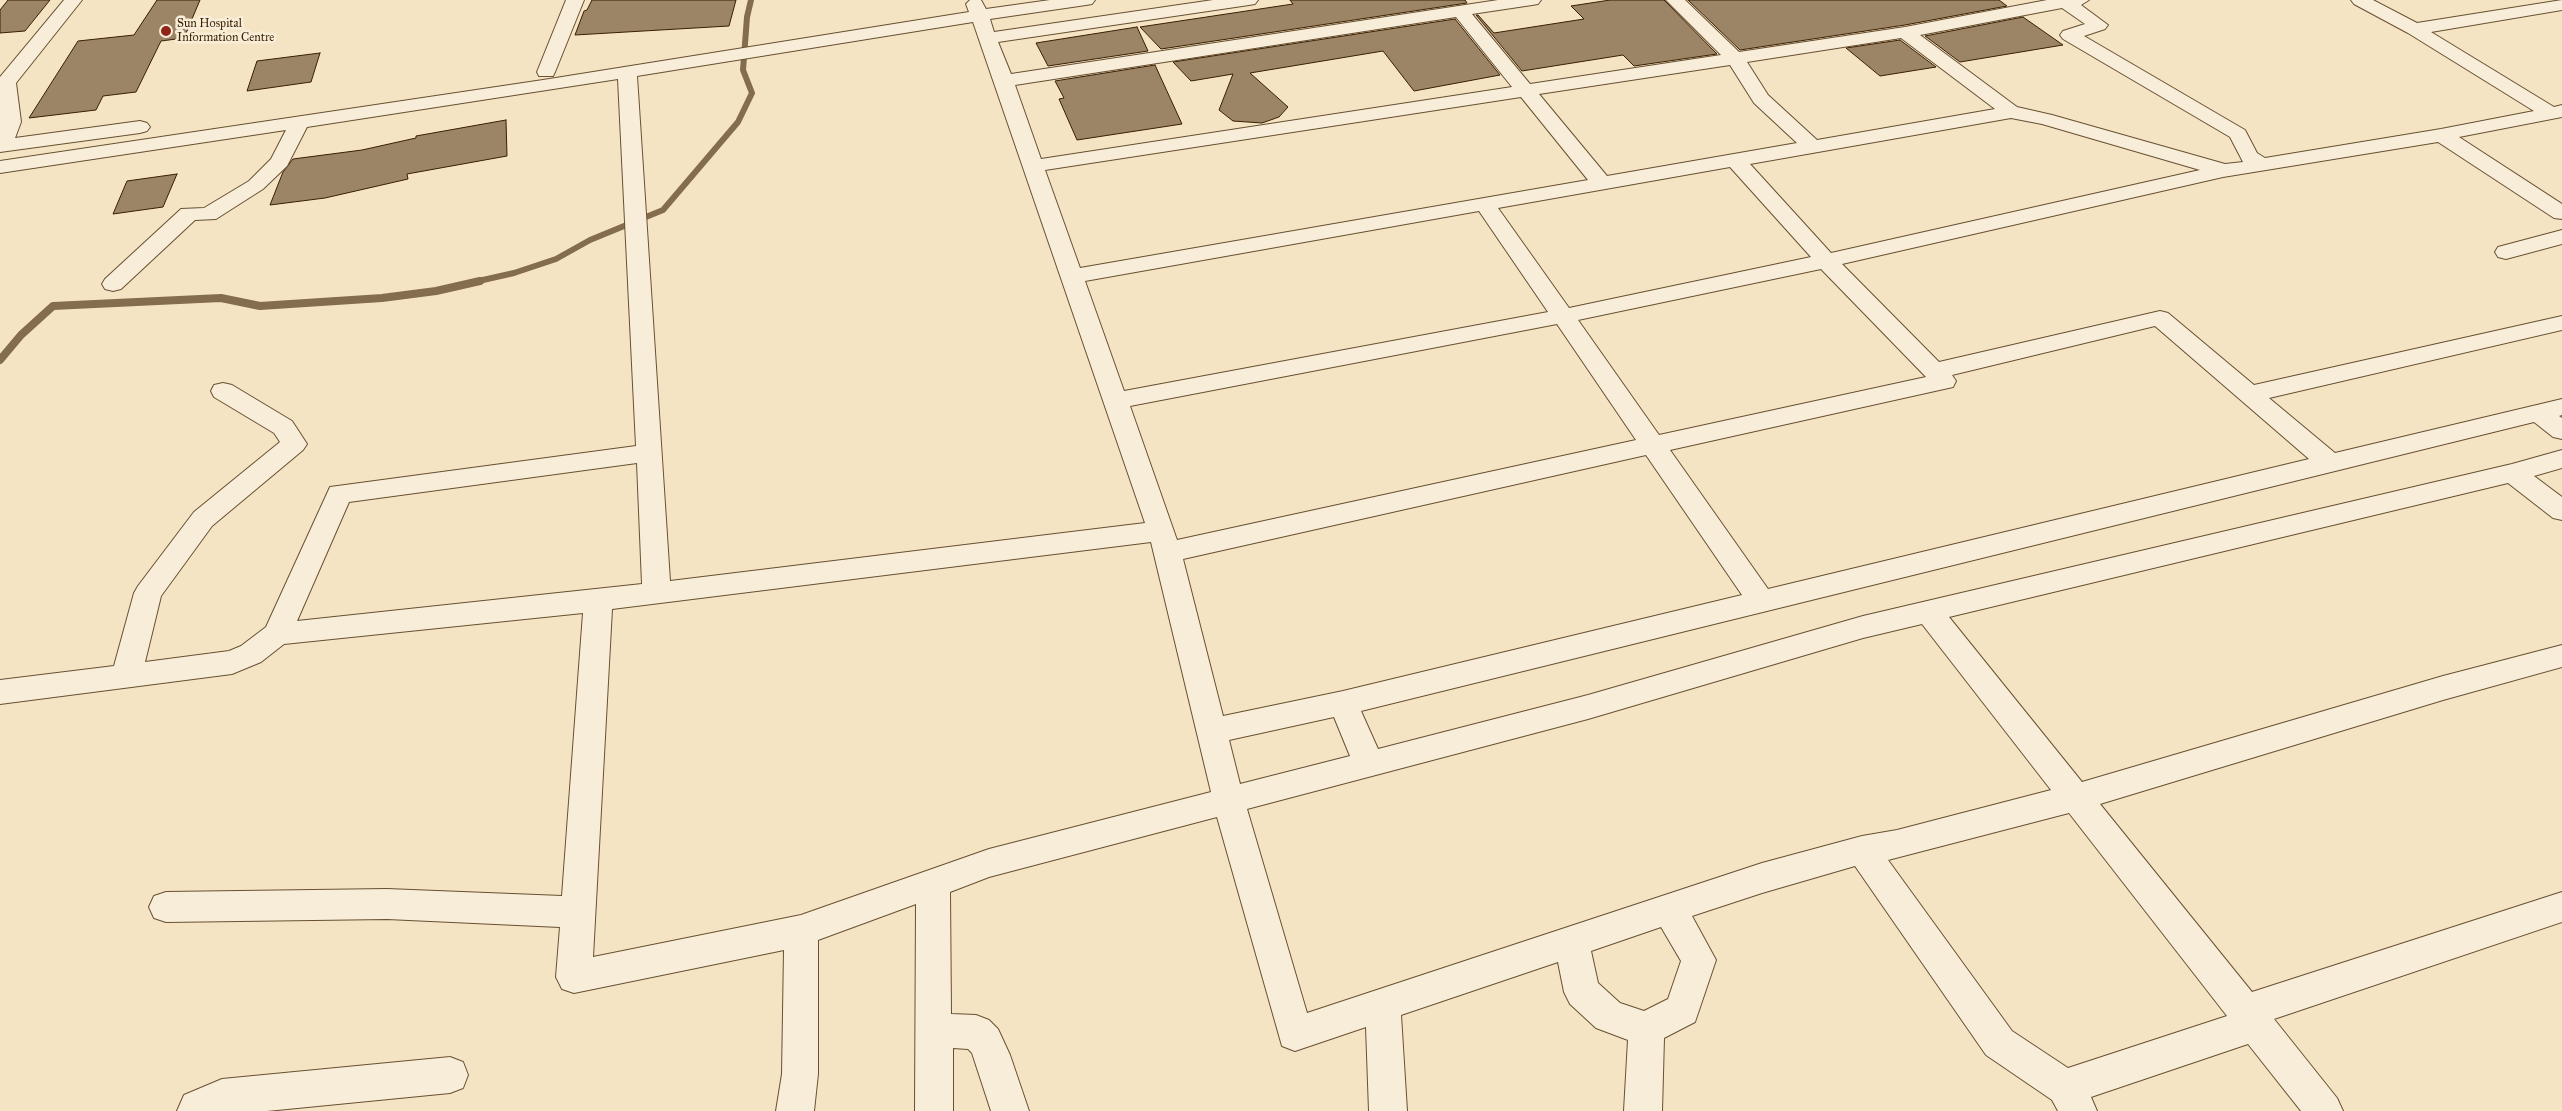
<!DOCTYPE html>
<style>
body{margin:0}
canvas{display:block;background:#f5e4c3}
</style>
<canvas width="2562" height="1111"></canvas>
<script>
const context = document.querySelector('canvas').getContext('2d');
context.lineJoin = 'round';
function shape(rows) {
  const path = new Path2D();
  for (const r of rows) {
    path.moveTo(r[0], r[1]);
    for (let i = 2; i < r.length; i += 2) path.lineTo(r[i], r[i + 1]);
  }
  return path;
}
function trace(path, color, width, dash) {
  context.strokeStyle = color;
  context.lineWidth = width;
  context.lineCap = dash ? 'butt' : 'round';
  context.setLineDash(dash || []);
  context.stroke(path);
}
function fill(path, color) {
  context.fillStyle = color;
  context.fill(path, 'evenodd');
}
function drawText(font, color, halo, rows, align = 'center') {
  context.font = font + ' "IM FELL Great Primer",serif';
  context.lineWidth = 5;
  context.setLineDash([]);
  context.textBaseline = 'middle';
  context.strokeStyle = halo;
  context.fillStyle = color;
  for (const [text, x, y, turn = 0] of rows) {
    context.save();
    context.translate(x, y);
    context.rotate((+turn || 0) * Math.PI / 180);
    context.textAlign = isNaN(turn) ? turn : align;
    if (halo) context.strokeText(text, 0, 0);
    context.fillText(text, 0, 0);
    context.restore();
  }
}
const streamFar1 = shape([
 [474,282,514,273,556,259,590,240,663,210,738,122,752,93,743,70,747,17,751,0]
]);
const stream = shape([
 [0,360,21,335,53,306,221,298,260,306,382,298,436,291,480,281]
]);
const building = shape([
 [8,0,50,0,25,31,0,33,0,10,8,0],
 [157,0,200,0,184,38,161,41,136,92,103,96,96,110,29,118,78,41,134,35,157,0],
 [592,0,736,0,729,26,575,35,584,11,587,10,592,0],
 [1290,0,1465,0,1467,3,1161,49,1140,27,1293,4,1290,0],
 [1610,0,1664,0,1717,54,1634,66,1623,55,1522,71,1476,15,1478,15,1494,33,1584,19,1571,6,1610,0],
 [1688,0,1999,0,2007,6,1905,25,1740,50,1688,0],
 [2023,17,2063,45,1960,62,1925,36,2023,17],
 [1455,19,1500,75,1414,91,1383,51,1250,73,1288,107,1279,117,1262,123,1233,121,1219,110,1233,74,1191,81,1173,62,1455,19],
 [1137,27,1148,51,1048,66,1036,43,1137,27],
 [1900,40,1936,67,1880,76,1846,48,1900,40],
 [320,53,311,82,247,91,257,61,320,53],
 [1155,65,1182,124,1077,140,1059,99,1064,98,1055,81,1155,65],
 [506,120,507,156,407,174,408,179,325,198,270,205,283,172,293,159,362,150,416,138,416,136,506,120],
 [177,174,163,207,113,214,127,181,177,174]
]);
const minor = shape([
 [64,0,82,0,16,83,21,122,15,138,140,121,147,123,150,127,147,131,140,133,0,152,0,77,64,0],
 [566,0,584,0,555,72,553,76,539,76,537,72,566,0],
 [970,0,981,0,986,9,1050,0,1095,0,1092,4,1086,5,990,19,994,32,1213,0,1258,0,1255,4,1249,5,998,42,1011,74,1498,0,1541,0,1538,4,1532,5,1472,14,1530,84,1721,55,1666,0,1685,0,1739,52,1905,27,2047,0,2089,0,2081,5,2108,25,2105,29,2084,36,2245,130,2257,153,2265,158,2441,129,2534,111,2408,33,2354,4,2351,0,2373,0,2417,23,2562,0,2562,10,2431,32,2554,107,2562,105,2562,117,2459,137,2562,204,2562,219,2554,218,2438,142,2223,177,1842,264,1939,362,2160,311,2168,313,2254,385,2562,316,2562,330,2269,398,2335,453,2562,399,2562,415,2559,416,2562,418,2562,439,2553,437,2534,422,1361,711,1378,749,1588,695,1863,616,2512,464,2562,450,2562,468,2534,476,2562,497,2562,520,2553,518,2508,483,1949,617,2082,782,2443,676,2562,645,2562,667,2443,700,2100,804,2252,992,2562,892,2562,922,2274,1019,2337,1098,2343,1111,2301,1111,2248,1044,2091,1097,2097,1111,2058,1111,2052,1100,1986,1055,1855,866,1762,893,1692,916,1716,960,1695,1022,1664,1038,1662,1111,1624,1111,1628,1040,1596,1028,1570,1004,1564,992,1558,962,1401,1015,1407,1111,1369,1111,1366,1027,1295,1051,1282,1046,1217,817,989,877,950,892,951,1014,976,1015,989,1020,998,1029,1010,1055,1029,1111,991,1111,972,1053,968,1049,953,1048,953,1111,915,1111,916,904,818,940,818,1074,814,1111,776,1111,782,1074,784,950,574,993,562,989,556,977,560,927,387,919,166,922,154,918,149,907,154,896,166,892,387,889,562,896,583,613,284,644,261,662,232,674,0,704,0,680,114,666,134,593,138,586,194,512,280,442,274,433,214,397,211,391,214,385,223,383,232,385,292,421,307,444,303,450,212,526,161,596,145,662,229,651,241,646,266,627,330,487,636,446,618,79,307,127,287,166,263,189,216,219,195,220,121,289,113,291,105,289,102,284,105,279,181,209,204,208,249,181,271,159,286,130,0,173,0,161,543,80,969,12,966,4,970,0],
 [2062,8,2085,24,2063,31,2060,35,2063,39,2230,137,2243,162,2225,164,2052,115,2017,107,1920,35,2062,8],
 [1456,17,1512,87,1041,159,1015,85,1456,17],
 [973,22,1145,523,670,581,637,76,973,22],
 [1901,38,1995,109,1817,140,1768,95,1747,62,1901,38],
 [1730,65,1754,103,1797,143,1607,176,1539,94,1730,65],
 [1521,97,1588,180,1080,268,1045,170,1521,97],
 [2011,118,2042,124,2200,170,1831,253,1750,164,2011,118],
 [1730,167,1811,257,1569,308,1498,208,1730,167],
 [1479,211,1548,312,1124,391,1085,281,1479,211],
 [1821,269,1926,377,1659,435,1578,320,1821,269],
 [1557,324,1636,440,1177,540,1130,406,1557,324],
 [2155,326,2309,459,1768,589,1670,450,1944,389,1953,387,1956,381,1952,375,2155,326],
 [1646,455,1742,595,1343,691,1223,716,1183,559,1646,455],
 [637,463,642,584,297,621,349,502,637,463],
 [1151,542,1211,792,989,849,801,915,593,957,612,609,1151,542],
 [1922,624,2051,790,1897,830,1862,836,1762,863,1307,1013,1247,809,1588,719,1863,638,1922,624],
 [1334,717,1350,756,1240,784,1229,740,1334,717],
 [2069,813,2227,1016,2068,1068,2012,1031,1888,860,2069,813],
 [1661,927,1681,961,1668,999,1644,1011,1620,1003,1598,983,1591,951,1661,927],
 [2562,230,2562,244,2506,259,2498,257,2495,252,2498,247,2562,230],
 [450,1057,463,1062,468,1075,463,1088,450,1093,267,1111,177,1111,184,1095,222,1079,450,1057]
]);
const markers = [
 [166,31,6,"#8f2418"]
];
const farPoinames = [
 ["Sun Hospital",177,24],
 ["Information Centre",177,38]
];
trace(streamFar1, '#836d4e', 6);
trace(stream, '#836d4e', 8);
fill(building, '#9b8566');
trace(building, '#391f02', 1);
trace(minor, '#685032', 2);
fill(minor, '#f8edd8');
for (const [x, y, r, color] of markers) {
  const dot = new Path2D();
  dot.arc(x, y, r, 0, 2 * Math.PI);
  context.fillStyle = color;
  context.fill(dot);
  trace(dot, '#f8edd8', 2);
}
drawText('12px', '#391f02', '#f8edd8', farPoinames, 'left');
</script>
